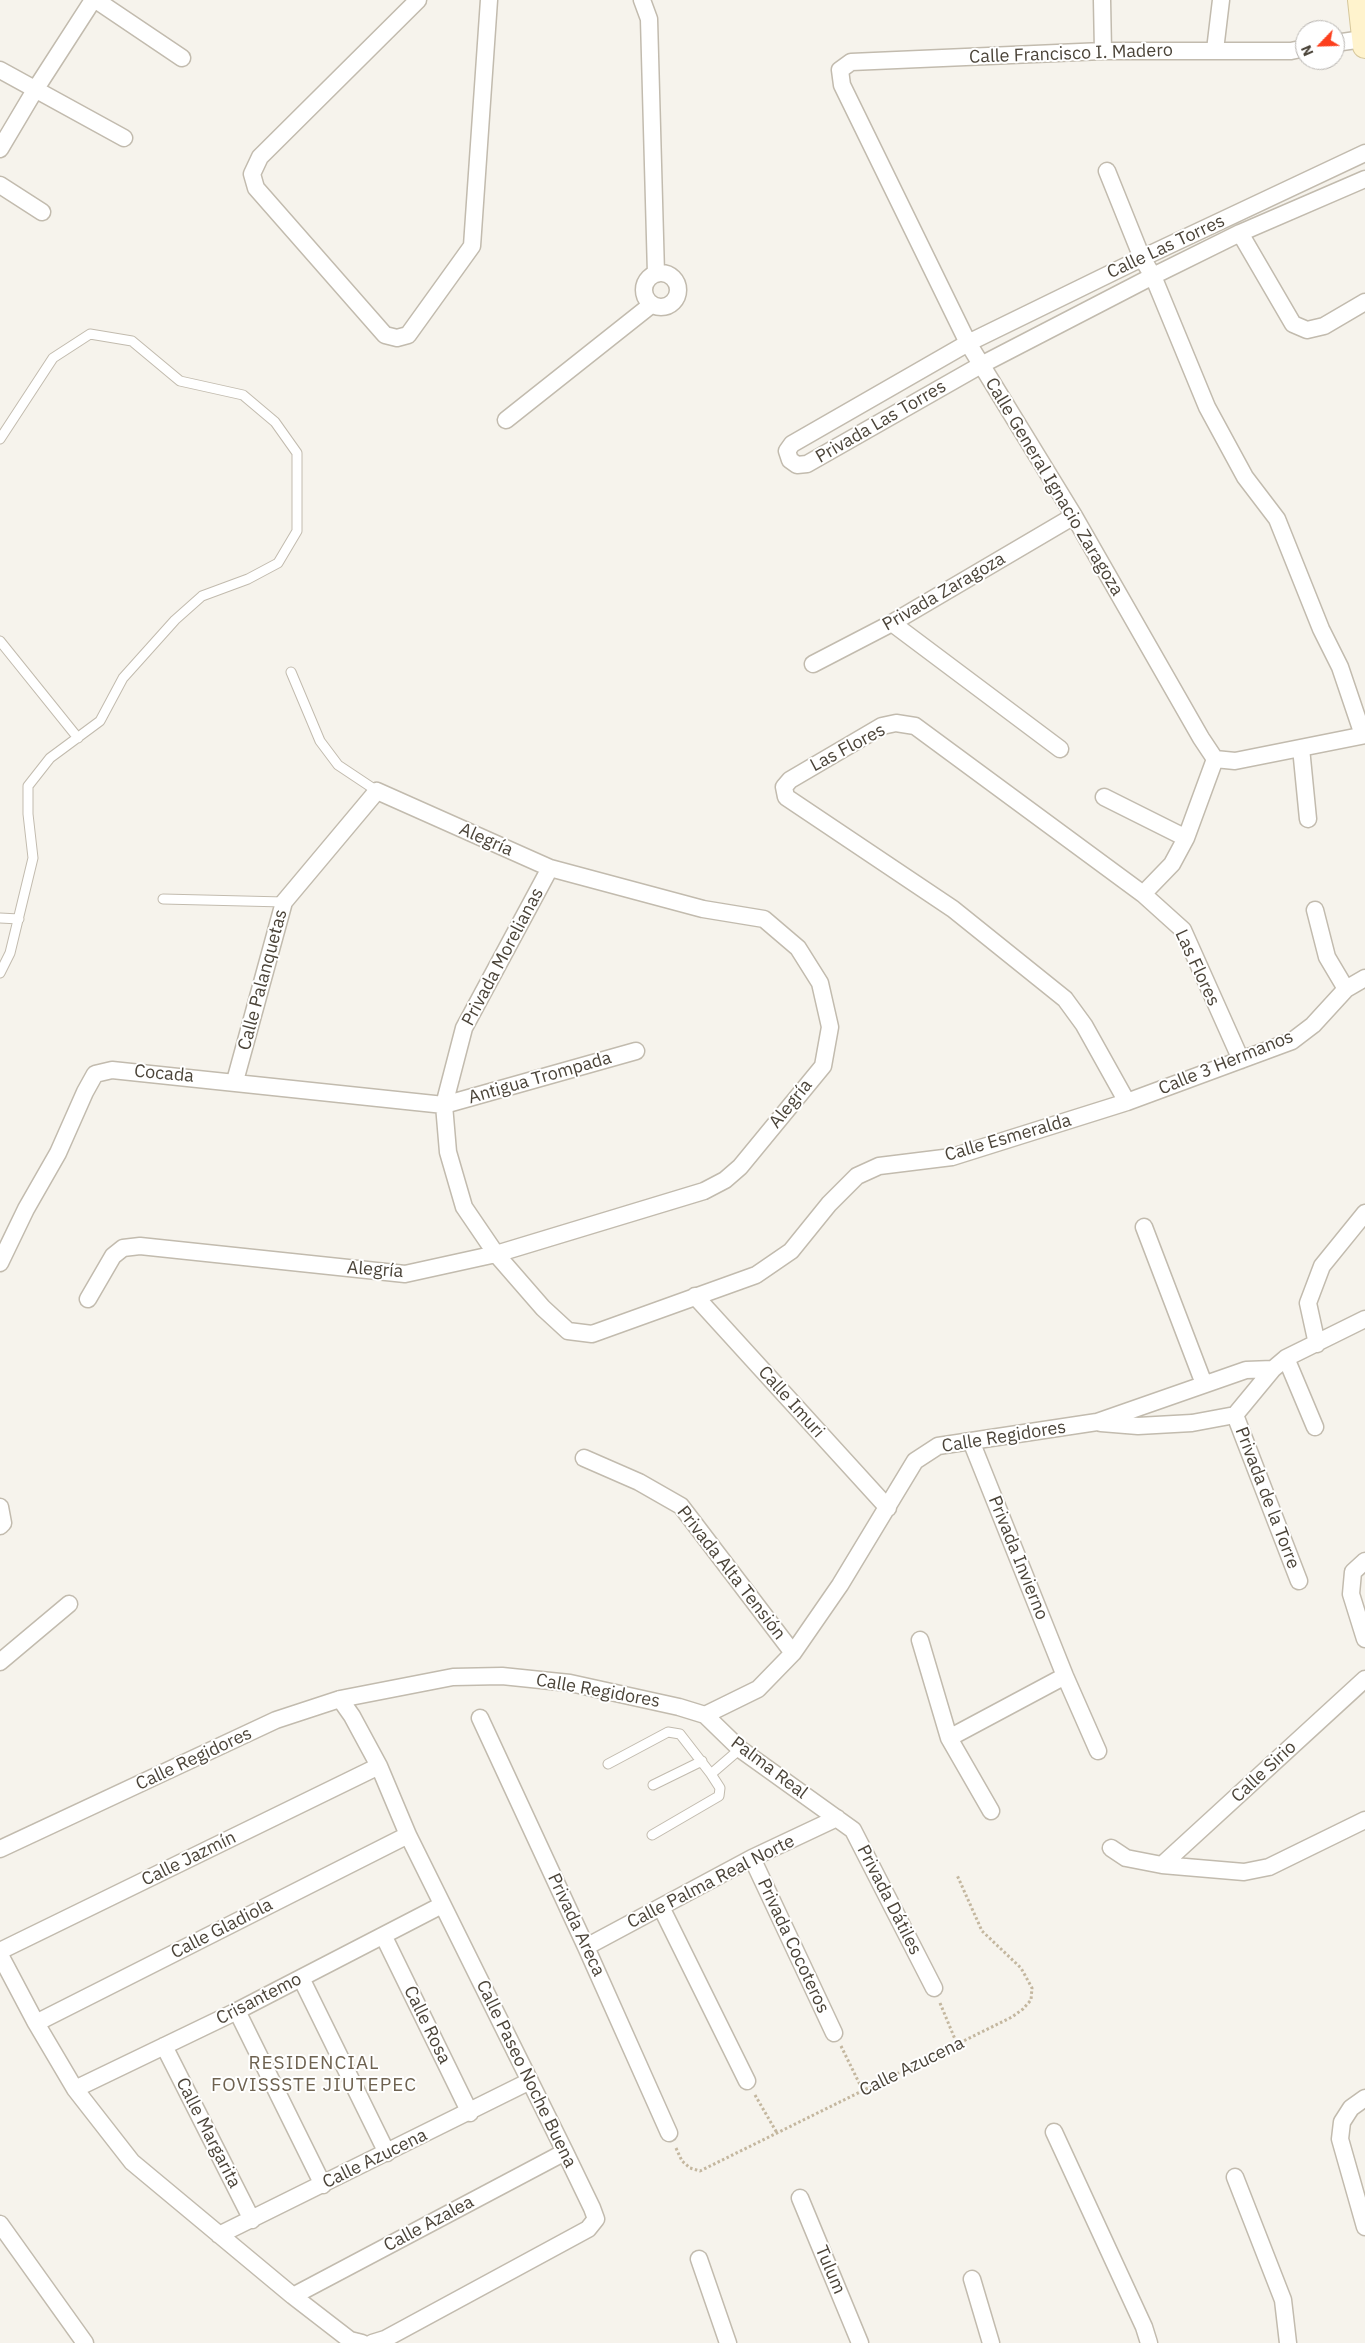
<!DOCTYPE html>
<meta charset="utf-8">
<style>
body{margin:0}
#map{position:relative;width:1365px;height:2343px;overflow:hidden;background:#f6f3ec;font-family:"IBM Plex Sans",sans-serif}
canvas{display:block}
.north{position:absolute;left:1295px;top:20px;width:50px;height:50px;box-sizing:border-box;background:#fff;border:1px solid #b7b4b0;border-radius:50%;rotate:246deg;font-size:14px;font-weight:700;line-height:20px;text-align:center;color:#4b4439}
.north::after{content:'';display:block;margin:auto;width:18px;height:22px;background:#fc3f1d;clip-path:polygon(50% 0,100% 100%,50% 72%,0 100%)}
</style>
<div id="map">
<canvas width="1365" height="2343"></canvas>
<div class="north">N</div>
</div>
<script>
const context = document.querySelector('canvas').getContext('2d');
context.lineJoin = 'round';
function shape(rows) {
  const path = new Path2D();
  for (const r of rows) {
    if (r.length === 3) {
      path.moveTo(r[0] + r[2], r[1]);
      path.arc(r[0], r[1], r[2], 0, 2 * Math.PI);
      continue;
    }
    path.moveTo(r[0], r[1]);
    for (let i = 2; i < r.length; i += 2) path.lineTo(r[i], r[i + 1]);
  }
  return path;
}
function trace(path, color, width, dash) {
  context.strokeStyle = color;
  context.lineWidth = width;
  context.lineCap = dash ? 'butt' : 'round';
  context.setLineDash(dash || []);
  context.stroke(path);
}
function drawText(font, color, halo, rows, align = 'center') {
  context.font = font + ' "IBM Plex Sans",sans-serif';
  context.lineWidth = 4;
  context.setLineDash([]);
  context.textBaseline = 'middle';
  context.strokeStyle = halo;
  context.fillStyle = color;
  for (const [text, x, y, turn = 0] of rows) {
    context.save();
    context.translate(x, y);
    context.rotate((+turn || 0) * Math.PI / 180);
    context.textAlign = isNaN(turn) ? turn : align;
    if (halo) context.strokeText(text, 0, 0);
    context.fillText(text, 0, 0);
    context.restore();
  }
}
const path = shape([
 [940,2003,957,2044],
 [841,2046,863,2091],
 [755,2095,777,2133],
 [676,2148,682,2161,690,2168,700,2171,1012,2017,1023,2009,1031,2000,1032,1988,1021,1968,982,1931,957,1875]
]);
const service = shape([
 [0,439,53,358,90,334,132,341,180,381,243,395,275,422,297,453,297,531,278,563,248,579,202,596,175,620,123,678,100,721,50,758,28,786,28,814,33,858,10,953,0,973],
 [0,641,78,738],
 [291,672,320,741,338,765,377,791],
 [163,899,284,902],
 [0,918,19,919],
 [608,1764,668,1732,680,1734,711,1774,720,1788,719,1796,652,1835],
 [711,1774,740,1749],
 [653,1785,702,1761]
]);
const minor = shape([
 [96,0,182,58],
 [418,0,260,157,252,174,256,188,385,335,397,338,408,335,472,246,489,0],
 [642,0,649,19,656,274],
 [1102,0,1103,51],
 [1335,43,1363,39],
 [1215,50,1221,0],
 [0,70,124,138],
 [0,149,35,90,93,0],
 [1365,153,1142,258,968,343,792,444,787,451,790,460,797,465,807,464,981,365,1153,276,1240,233,1365,179],
 [1107,171,1142,258,1153,276,1207,407,1245,477,1277,519,1321,629,1340,667,1363,735],
 [0,185,42,212],
 [1240,233,1293,324,1307,330,1324,326,1365,302],
 [661,290,17],
 [506,420,651,305],
 [892,623,1060,749],
 [813,664,892,623,1074,516],
 [1301,748,1308,819],
 [1215,759,1201,738,1074,516,968,343,842,85,840,70,851,62,1103,51,1291,51,1305,48],
 [1215,759,1235,761,1365,735],
 [1104,797,1186,838],
 [550,868,464,1028,444,1105,448,1152,464,1207,496,1254,543,1308,568,1331,592,1334,756,1275,791,1251,829,1204,857,1176,879,1166,952,1157,1127,1102,1292,1041,1313,1025,1346,989,1365,978],
 [1143,894,1172,864,1186,838,1215,759],
 [1315,910,1327,957,1346,989],
 [1127,1102,1084,1025,1065,999,953,909,786,797,784,787,790,780,882,726,896,723,915,726,1143,894,1183,930,1241,1060],
 [1144,1227,1204,1384],
 [0,1263,26,1209,58,1153,85,1092,95,1074,112,1070,444,1105,636,1051],
 [695,1296,888,1508],
 [88,1299,113,1256,123,1248,140,1246,405,1274,496,1254,704,1191,725,1180,740,1167,823,1066,830,1027,820,983,798,948,764,919,703,909,550,868,377,791,284,902,235,1081],
 [1317,1344,1308,1303,1322,1266,1365,1213],
 [1286,1358,1315,1427],
 [1235,1415,1299,1581],
 [1101,1423,1138,1426,1192,1423,1235,1415,1273,1369,1286,1358,1365,1319],
 [971,1441,1065,1676,1098,1751],
 [584,1458,639,1482,681,1506,793,1653],
 [0,1507,3,1523,0,1526],
 [1365,1561,1353,1572,1351,1594,1365,1639],
 [920,1640,949,1738,991,1811],
 [0,1662,69,1604],
 [340,1699,352,1716,379,1766,408,1835,565,2152,592,2208,596,2219,588,2229,385,2339,372,2343],
 [705,1715,740,1749,853,1830,934,1988],
 [480,1718,586,1947,669,2133],
 [949,1738,1065,1676],
 [1111,1848,1126,1858,1162,1865,1244,1872,1269,1867,1365,1820],
 [0,1849,276,1720,340,1699,453,1677,502,1676,570,1683,679,1707,705,1715,758,1689,793,1653,840,1585,915,1461,938,1446,1097,1422,1246,1370,1273,1369],
 [752,1858,834,2033],
 [1162,1865,1365,1679],
 [661,1907,747,2081],
 [384,1937,470,2113],
 [586,1947,752,1858,837,1818],
 [0,1951,379,1766],
 [0,1955,36,2023,75,2089,132,2162,293,2296,350,2340,362,2343],
 [301,1978,387,2153],
 [237,2011,323,2185],
 [36,2023,408,1835],
 [164,2046,252,2220],
 [75,2089,237,2011,442,1905],
 [1365,2098,1351,2108,1342,2122,1340,2139,1365,2227],
 [1054,2132,1144,2327,1149,2343],
 [1235,2177,1283,2300,1288,2343],
 [800,2198,860,2343],
 [0,2224,85,2343],
 [219,2235,530,2081],
 [699,2259,728,2343],
 [972,2279,991,2343],
 [293,2296,565,2152]
]);
const secondary = shape([
 [1360,0,1365,46]
]);
const streetNames = [
 ["Calle Francisco I. Madero",1071,54,-2],
 ["Calle Las Torres",1166,247,-25],
 ["Privada Las Torres",881,422,-30],
 ["Calle General Ignacio Zaragoza",1054,487,59],
 ["Privada Zaragoza",944,592,-30],
 ["Las Flores",848,748,-28],
 ["Alegría",486,840,24],
 ["Privada Morelianas",503,957,-62],
 ["Las Flores",1197,968,65],
 ["Calle Palanquetas",263,980,-75],
 ["Calle 3 Hermanos",1226,1063,-22],
 ["Cocada",164,1074,5],
 ["Antigua Trompada",540,1078,-16],
 ["Alegría",791,1104,-51],
 ["Calle Esmeralda",1008,1138,-16],
 ["Alegría",375,1270,4],
 ["Calle Imuri",791,1402,48],
 ["Calle Regidores",1004,1437,-9],
 ["Privada de la Torre",1267,1498,69],
 ["Privada Invierno",1018,1558,68],
 ["Privada Alta Tensión",731,1573,52],
 ["Calle Regidores",598,1691,10],
 ["Calle Regidores",194,1759,-25],
 ["Palma Real",769,1768,37],
 ["Calle Sirio",1264,1772,-43],
 ["Calle Jazmín",189,1859,-26],
 ["Calle Palma Real Norte",711,1882,-27],
 ["Privada Dátiles",889,1900,63],
 ["Privada Areca",576,1925,65],
 ["Calle Gladiola",222,1929,-27],
 ["Privada Cocoteros",793,1946,65],
 ["Crisantemo",259,1999,-27],
 ["Calle Rosa",427,2025,64],
 ["Calle Azucena",912,2067,-26],
 ["Calle Paseo Noche Buena",526,2074,64],
 ["Calle Margarita",208,2133,63],
 ["Calle Azucena",375,2159,-26],
 ["Calle Azalea",429,2224,-28],
 ["Tulum",830,2270,67]
];
const neighbourhoodNames = [
 ["RESIDENCIAL",314,2064],
 ["FOVISSSTE JIUTEPEC",314,2086]
];
trace(service, '#c2bbae', 11);
trace(minor, '#c2bbae', 19);
trace(secondary, '#d6c79b', 26);
trace(path, '#c4b79f', 3, [2.5, 2.5]);
trace(service, '#fff', 9);
trace(minor, '#fff', 16);
trace(secondary, '#fff3cd', 24);
drawText('18px', '#4b4439', '#fff', streetNames);
context.letterSpacing = '1px';
drawText('19px', '#6e6250', '#fff', neighbourhoodNames);
context.letterSpacing = '0px';
</script>
